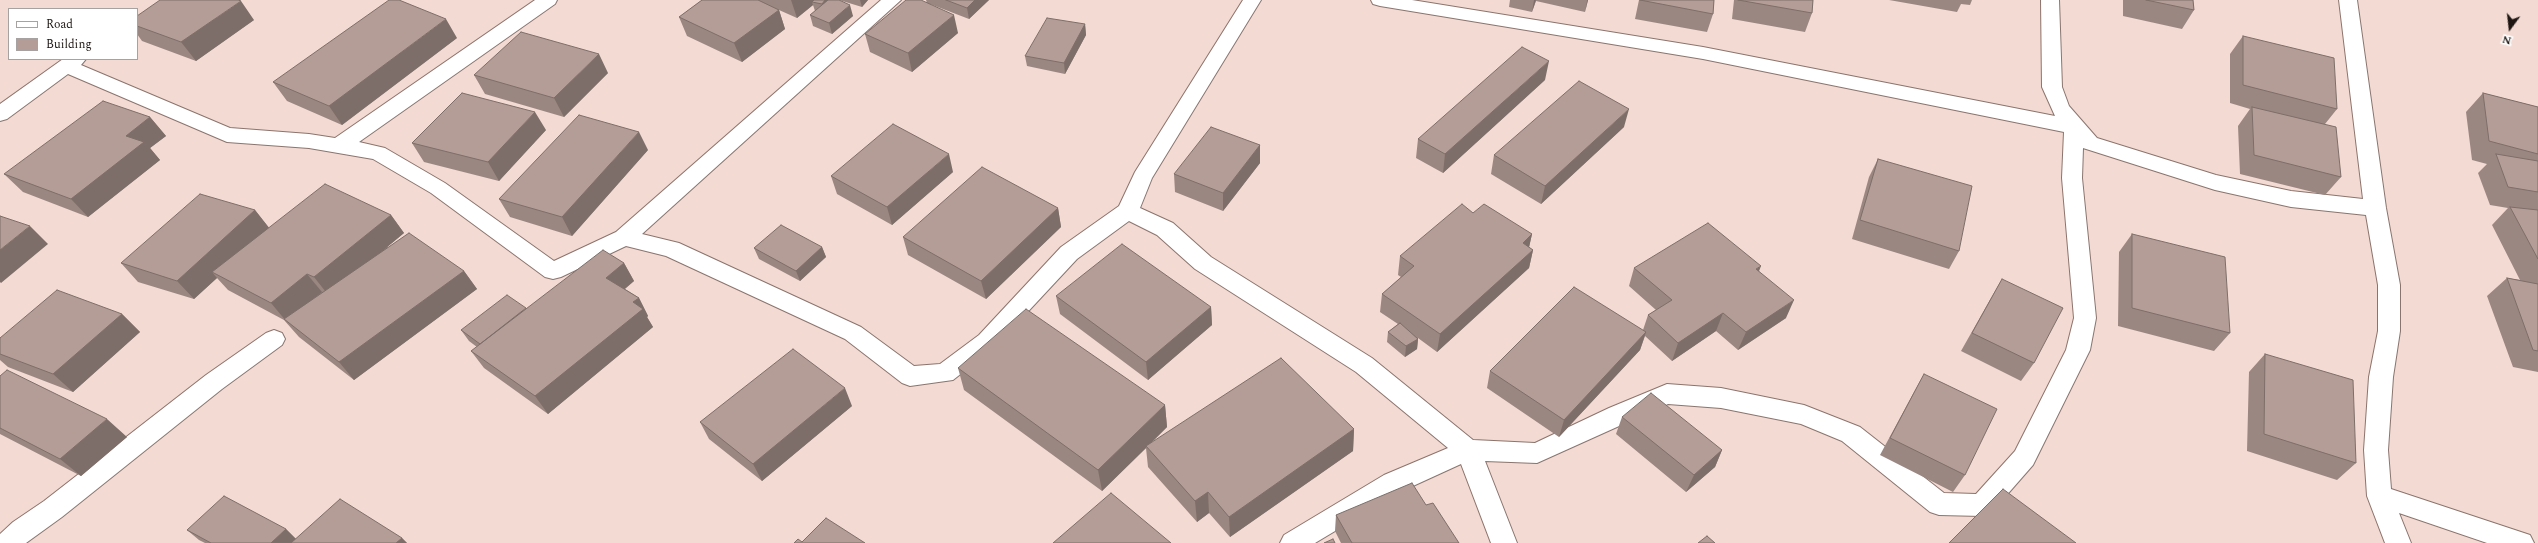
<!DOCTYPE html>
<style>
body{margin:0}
#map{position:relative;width:2538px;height:543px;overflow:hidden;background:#f3dad2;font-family:Spectral,serif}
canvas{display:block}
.legend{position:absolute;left:8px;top:8px;width:130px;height:52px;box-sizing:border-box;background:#fff;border:1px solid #a5a2a1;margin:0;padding:5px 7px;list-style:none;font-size:12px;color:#1e1613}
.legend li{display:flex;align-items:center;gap:8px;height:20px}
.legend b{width:20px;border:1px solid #a5a2a1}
.north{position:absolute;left:2490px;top:8px;width:40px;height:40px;-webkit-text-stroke:3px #fff;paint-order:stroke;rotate:195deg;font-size:11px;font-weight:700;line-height:16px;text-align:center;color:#1e1613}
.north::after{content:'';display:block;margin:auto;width:14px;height:18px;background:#1e1613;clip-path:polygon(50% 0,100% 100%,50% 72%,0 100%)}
</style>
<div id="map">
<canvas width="2538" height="543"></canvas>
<ul class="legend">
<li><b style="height:5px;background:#fff"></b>Road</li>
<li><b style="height:11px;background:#b49d96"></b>Building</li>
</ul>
<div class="north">N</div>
</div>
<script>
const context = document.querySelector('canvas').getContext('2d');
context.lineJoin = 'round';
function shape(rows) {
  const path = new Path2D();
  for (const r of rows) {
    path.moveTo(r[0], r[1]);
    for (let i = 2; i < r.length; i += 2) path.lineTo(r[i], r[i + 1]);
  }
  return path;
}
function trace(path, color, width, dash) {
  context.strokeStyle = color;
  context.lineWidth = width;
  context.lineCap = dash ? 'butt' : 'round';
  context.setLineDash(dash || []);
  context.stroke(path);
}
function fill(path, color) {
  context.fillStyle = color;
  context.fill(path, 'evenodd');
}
const street = shape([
 [535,0,557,0,555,4,359,142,385,148,445,183,554,261,616,232,881,0,901,0,642,234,679,243,861,327,914,366,940,364,979,335,1061,247,1119,206,1135,172,1243,0,1261,0,1152,178,1140,208,1173,223,1211,257,1372,358,1473,440,1535,443,1609,408,1667,384,1721,388,1804,405,1860,427,1944,493,1976,494,2015,451,2066,350,2074,318,2062,178,2064,132,1703,59,1380,6,1373,4,1371,0,1412,0,1703,47,2055,116,2042,87,2041,0,2059,0,2062,87,2069,106,2097,138,2216,175,2291,191,2363,199,2339,0,2357,0,2386,208,2400,285,2400,331,2393,377,2388,450,2391,489,2530,535,2534,543,2487,543,2399,513,2411,543,2385,543,2367,496,2364,450,2369,377,2378,331,2378,285,2366,215,2291,207,2215,190,2083,148,2082,178,2096,318,2090,350,2033,465,1991,513,1982,516,1939,515,1930,512,1842,441,1801,424,1721,408,1668,404,1537,463,1485,461,1517,543,1491,543,1461,464,1402,491,1315,543,1280,543,1284,535,1384,475,1448,448,1356,372,1195,269,1157,235,1129,221,1077,259,995,347,953,380,910,386,902,383,845,339,666,256,626,246,561,277,553,279,545,277,431,193,373,159,309,148,227,142,68,74,7,119,0,121,0,104,63,59,86,59,81,65,230,128,309,134,335,138,535,0],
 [274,330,282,333,285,339,282,345,222,389,62,517,26,543,0,543,0,534,13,522,44,501,206,375,266,333,274,330]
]);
const wall = shape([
 [702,0,868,0,862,7,839,0,853,16,832,34,813,26,810,15,815,11,813,5,797,18,779,10,785,29,742,62,687,36,679,17],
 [926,0,989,0,969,19,930,4,958,33,912,72,870,52,865,34,927,3],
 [1510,0,1588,0,1585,12,1536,1,1532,12,1509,7],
 [1639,0,1714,0,1713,14,1707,32,1635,19],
 [1734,0,1813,0,1812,13,1805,32,1732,19],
 [1889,0,1972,0,1970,5,1961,4,1957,12],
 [2123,0,2193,0,2194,10,2182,29,2123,16],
 [137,16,254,20,196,61,142,41,137,34],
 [1085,24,1086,35,1065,74,1027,66,1025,56],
 [2243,36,2337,109,2325,124,2341,177,2325,195,2240,174,2238,126,2250,109,2230,103,2230,54],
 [457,38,342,125,287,101,273,82],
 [608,73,564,117,485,94,474,75],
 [1545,80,1443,173,1416,158,1418,139],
 [2483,93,2538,107,2538,372,2513,367,2487,296,2507,278,2520,280,2492,225,2508,208,2490,205,2478,173,2487,164,2472,160,2466,112],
 [150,117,166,136,150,148,160,160,88,217,23,192,4,174],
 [1624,127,1541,204,1491,174,1494,155],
 [546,130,499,181,424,162,412,143],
 [1260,145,1260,163,1223,211,1175,192,1174,174],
 [648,150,572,236,510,217,499,199],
 [1878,159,1959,251,1949,269,1852,239,1869,177],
 [953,172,892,225,837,194,831,176],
 [1058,208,1061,227,986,299,908,255,903,237],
 [255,210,269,228,391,215,404,233,387,247,464,271,477,289,354,380,299,337,284,320,228,290,217,278,194,299,138,282,121,263],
 [1473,213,1532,234,1529,247,1533,250,1529,268,1437,352,1418,338,1418,339,1417,349,1405,357,1387,342,1388,332,1398,324,1380,312,1382,294,1401,277,1398,275,1400,256],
 [2132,234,2230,333,2214,351,2118,326,2119,252],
 [822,247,826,257,800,281,759,259,754,248],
 [624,263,634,281,625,289,639,298,648,316,647,317,653,327,548,414,484,368,471,351,477,347,469,341,461,330,526,309],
 [1634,268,1759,271,1786,318,1738,350,1716,331,1672,361,1645,336,1640,350,1559,437,1487,388,1490,371,1643,330,1648,315,1656,310,1629,286],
 [2002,279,2034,363,2021,381,1961,351,1991,298],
 [1056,296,1211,307,1212,325,1148,380,1060,314],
 [122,314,140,332,73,392,8,367,0,360,0,338],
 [2265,354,2356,463,2337,480,2247,451,2249,372],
 [958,368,1165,405,1167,427,1151,443,1354,429,1353,451,1230,537,1209,513,1197,522,1148,467,1146,448,1102,491,964,390],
 [1924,374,1965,475,1953,492,1880,455,1914,392],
 [0,376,127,437,81,476,0,434],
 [852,406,762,481,709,439,700,422],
 [1622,417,1722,450,1715,467,1686,492,1616,434],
 [1426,505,1459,543,1341,543,1335,531,1336,515],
 [286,529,296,539,402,538,407,543,205,543,199,540,187,530]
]);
const shadedWall = shape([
 [791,0,819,0,812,2,813,5,797,18],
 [825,0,839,0,825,15,822,4],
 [860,0,868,0,862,7],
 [975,0,989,0,969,19,967,8],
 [1534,0,1536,0,1532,12],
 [1587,0,1588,0,1585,12,1587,1],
 [241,1,254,20,196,61,181,42],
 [850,5,853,16,832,34,829,23],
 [779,10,785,29,742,62,734,43],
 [954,15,958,33,912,72,908,53],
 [446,19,457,38,342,125,329,106],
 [1085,24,1086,35,1065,74,1064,63],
 [599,54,608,73,564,117,554,98],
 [1549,61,1545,80,1443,173,1445,154],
 [1629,109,1624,127,1541,204,1545,186],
 [535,112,546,130,499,181,488,162],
 [150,117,166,136,150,148,160,160,88,217,71,199,126,136],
 [639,132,648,150,572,236,562,217],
 [1260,145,1260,163,1223,211,1223,193],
 [949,154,953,172,892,225,887,207],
 [1058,208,1061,227,986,299,981,281],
 [255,210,270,229,212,272,217,278,194,299,177,281],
 [391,215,404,233,329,296,314,277],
 [30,226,48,244,1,283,0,282,0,250],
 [1532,234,1528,252,1523,243],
 [822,247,826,257,800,281,796,271],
 [1533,250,1529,268,1437,352,1440,334],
 [624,263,634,281,616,296,606,278],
 [1761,266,1754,284,1756,269],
 [464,271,477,289,354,380,339,362],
 [307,274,322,292,286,321,271,303],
 [639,298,648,316,647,317,653,327,548,414,535,396,633,302],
 [1794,300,1786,318,1738,350,1746,332],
 [1211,307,1212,325,1148,380,1146,362],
 [1723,313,1716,331,1672,361,1678,343],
 [122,314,140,332,73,392,53,374],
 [1646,332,1640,350,1559,437,1564,420],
 [1418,339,1417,349,1405,357,1406,346],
 [845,388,852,406,762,481,753,464],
 [1165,405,1167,427,1147,447,1146,446,1146,448,1102,491,1098,470],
 [107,419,127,437,81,476,60,459],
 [1354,429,1353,451,1230,537,1229,517],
 [1722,450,1715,467,1686,492,1694,475],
 [1208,492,1209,513,1197,522,1195,501],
 [286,529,296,539,291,543,271,543],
 [402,538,407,543,396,543]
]);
const building = shape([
 [160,0,238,0,241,1,181,42,137,26,137,16,160,0],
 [389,0,399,0,446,19,329,106,273,82,389,0],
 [702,0,758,0,779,10,734,43,679,17,702,0],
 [814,0,825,0,822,4,812,2,814,0],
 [828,0,839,0,850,5,829,23,810,15,828,0],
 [906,0,921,0,954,15,908,53,865,34,906,0],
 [946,0,975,0,967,8,946,0],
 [1640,0,1714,0,1713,14,1640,0],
 [1738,0,1813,0,1812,13,1738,0],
 [2146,0,2193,0,2194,10,2146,0],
 [1047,18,1085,24,1064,63,1025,56,1047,18],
 [521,32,599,54,554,98,474,75,521,32],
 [2243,36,2334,58,2337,109,2243,85,2243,36],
 [1522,47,1549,61,1445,154,1418,139,1522,47],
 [1579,81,1629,109,1545,186,1494,155,1579,81],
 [462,93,535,112,488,162,412,143,462,93],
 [2483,93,2538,107,2538,154,2489,141,2483,93],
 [103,101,150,117,126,136,144,142,71,199,4,174,103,101],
 [2252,107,2336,127,2341,177,2254,155,2252,107],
 [579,115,639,132,562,217,499,199,579,115],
 [893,124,949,154,887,207,831,176,893,124],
 [1211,127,1260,145,1223,193,1174,174,1211,127],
 [2496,154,2538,161,2538,192,2508,187,2496,154],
 [1878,159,1972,186,1959,251,1860,220,1878,159],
 [982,167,1058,208,981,281,903,237,982,167],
 [325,184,391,215,314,277,307,274,271,303,212,272,325,184],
 [200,194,255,210,177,281,121,263,200,194],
 [1462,204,1473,213,1484,204,1532,234,1523,243,1533,250,1440,334,1382,294,1414,266,1400,256,1462,204],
 [2510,207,2538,210,2538,259,2510,207],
 [0,216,30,226,0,250,0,216],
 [1708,223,1761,266,1756,269,1794,300,1746,332,1723,313,1678,343,1648,315,1672,300,1634,268,1708,223],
 [781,225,822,247,796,271,754,248,781,225],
 [409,233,464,271,339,362,284,319,409,233],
 [2132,234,2225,257,2230,333,2132,308,2132,234],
 [1122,244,1211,307,1146,362,1056,296,1122,244],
 [603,250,624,263,606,278,639,298,633,302,643,309,535,396,471,351,603,250],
 [2507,278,2538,284,2538,351,2533,350,2507,278],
 [2002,279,2063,308,2034,363,1972,333,2002,279],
 [1574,287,1646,332,1564,420,1490,371,1574,287],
 [57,290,122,314,53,374,0,354,0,338,57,290],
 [507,295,526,308,480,344,461,330,507,295],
 [1026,309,1165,405,1098,470,958,368,1026,309],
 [1400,323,1418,339,1406,346,1388,332,1400,323],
 [793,349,845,388,753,464,700,422,793,349],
 [2265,354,2353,380,2356,463,2264,434,2265,354],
 [1281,358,1354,429,1229,517,1208,492,1195,501,1146,446,1281,358],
 [7,370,107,419,60,459,0,428,0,376,7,370],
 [1924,374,1997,409,1965,475,1890,438,1924,374],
 [1651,393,1722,450,1694,475,1622,417,1651,393],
 [1412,483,1426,505,1433,503,1459,543,1352,543,1336,515,1412,483],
 [2003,489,2076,543,1949,543,2003,489],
 [1111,493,1171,543,1053,543,1111,493],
 [224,496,286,529,271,543,211,543,187,530,224,496],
 [340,499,402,538,396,543,291,543,340,499],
 [826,518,865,543,794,543,798,539,802,542,826,518],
 [1707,536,1715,543,1698,543,1707,536],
 [1333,539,1335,543,1324,543,1333,539]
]);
trace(street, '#8b746e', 2);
fill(street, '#fff');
fill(wall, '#9b8781');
fill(shadedWall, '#7e6e69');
fill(building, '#b49d96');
trace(building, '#7e6e69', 1);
</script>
